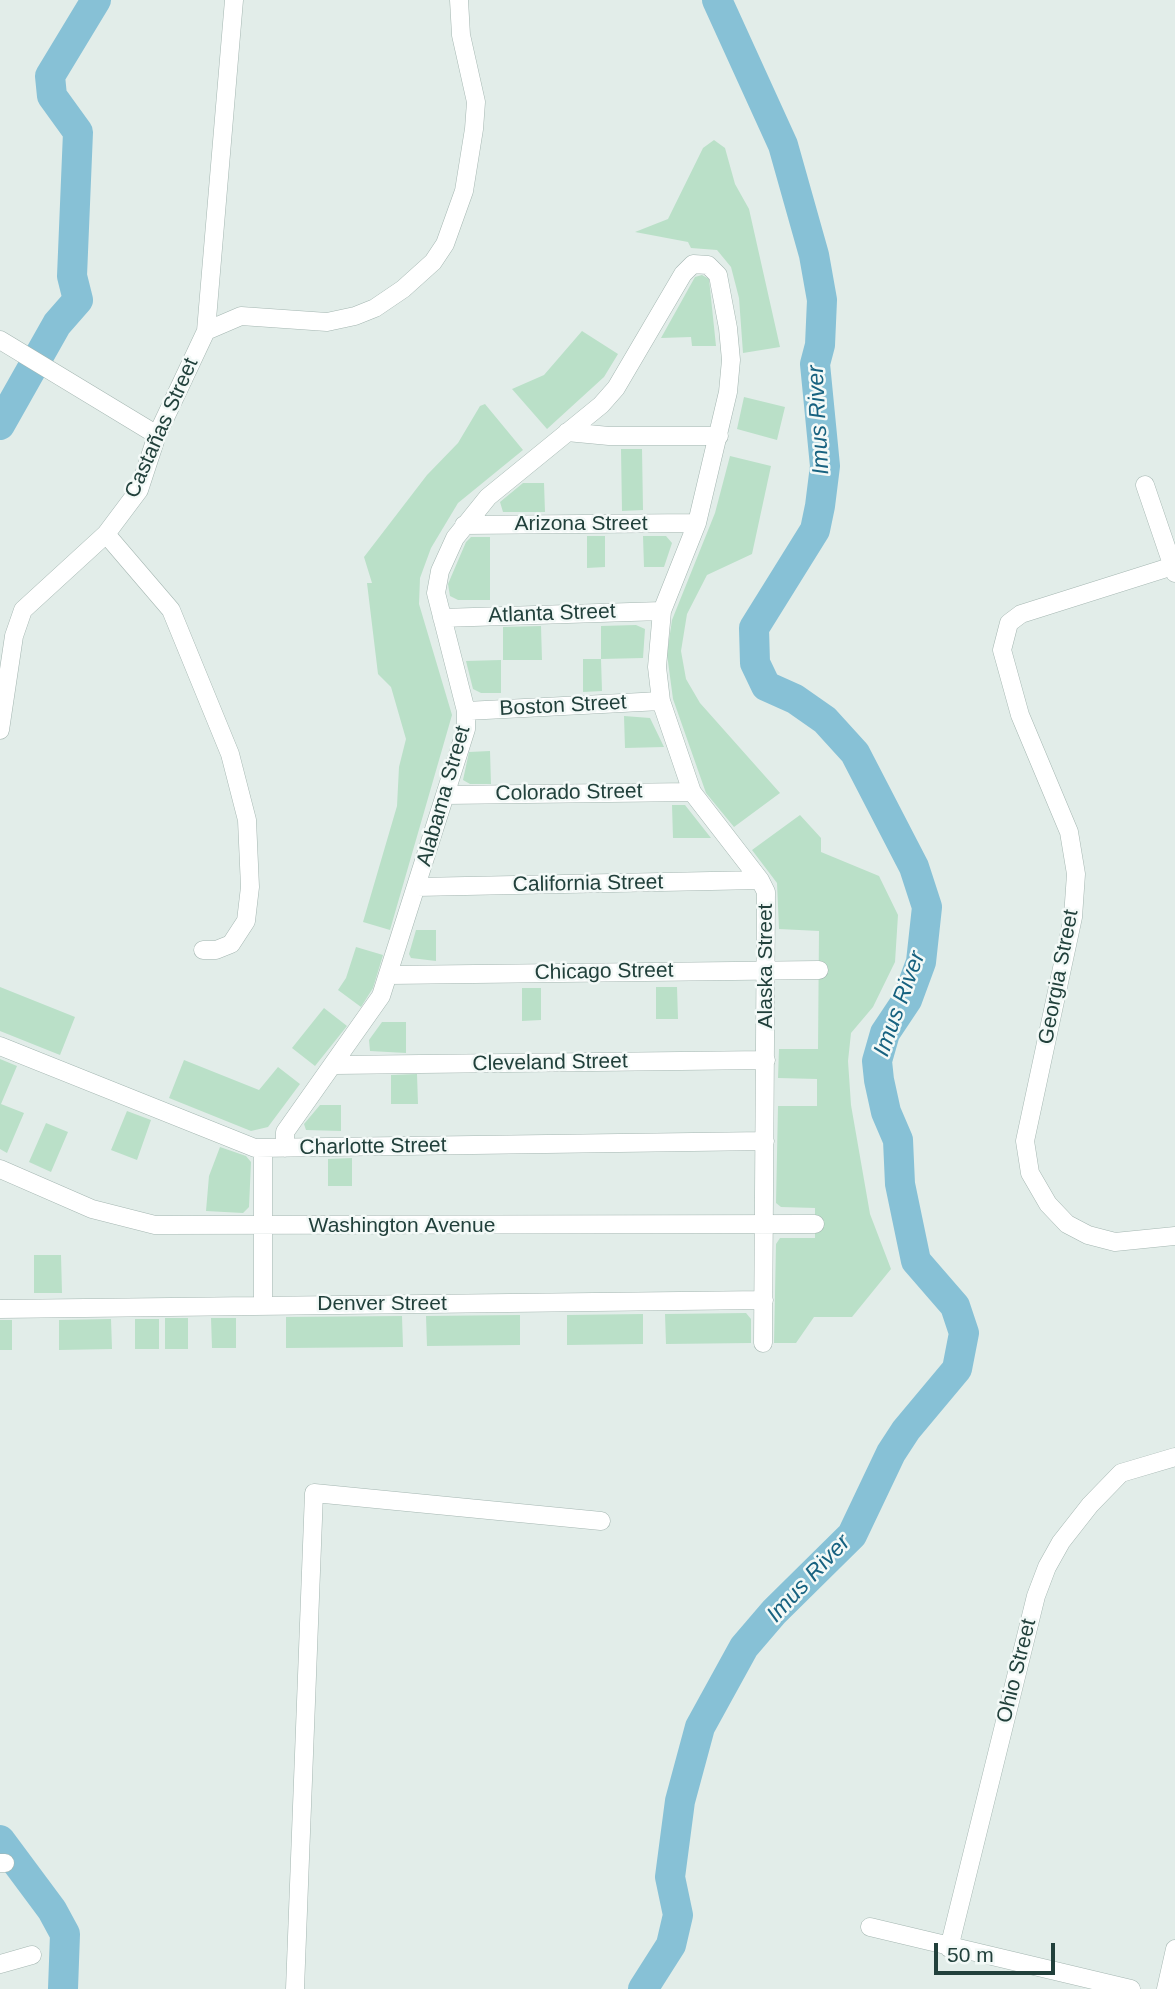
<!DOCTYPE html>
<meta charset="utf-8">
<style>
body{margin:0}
#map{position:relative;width:1175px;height:1989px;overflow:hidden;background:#e2ede9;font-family:Arial,sans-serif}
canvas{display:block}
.scale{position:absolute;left:934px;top:1943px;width:121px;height:32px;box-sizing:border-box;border:4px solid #21403b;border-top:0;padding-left:9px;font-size:21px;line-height:24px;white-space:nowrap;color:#21403b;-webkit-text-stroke:5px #f3f9f7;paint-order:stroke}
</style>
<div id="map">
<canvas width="1175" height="1989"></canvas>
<div class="scale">50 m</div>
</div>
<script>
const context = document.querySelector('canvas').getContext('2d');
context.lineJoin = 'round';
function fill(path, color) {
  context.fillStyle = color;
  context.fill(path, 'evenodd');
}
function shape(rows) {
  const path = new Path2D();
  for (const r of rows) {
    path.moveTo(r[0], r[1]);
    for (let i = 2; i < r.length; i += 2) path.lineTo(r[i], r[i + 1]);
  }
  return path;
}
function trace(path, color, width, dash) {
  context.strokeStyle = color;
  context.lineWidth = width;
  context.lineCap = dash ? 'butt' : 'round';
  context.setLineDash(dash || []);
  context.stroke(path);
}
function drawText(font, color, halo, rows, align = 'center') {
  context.font = font + ' Arial,sans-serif';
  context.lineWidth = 5;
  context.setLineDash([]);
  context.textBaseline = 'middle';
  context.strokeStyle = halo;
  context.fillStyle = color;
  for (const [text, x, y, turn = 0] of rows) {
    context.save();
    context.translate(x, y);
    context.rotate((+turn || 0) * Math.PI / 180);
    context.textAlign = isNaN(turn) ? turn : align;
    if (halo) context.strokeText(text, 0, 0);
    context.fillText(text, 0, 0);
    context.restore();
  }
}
const green = shape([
 [714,140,725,148,735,184,749,209,780,347,743,353,739,298,731,267,717,250,691,248,688,242,635,232,668,219,703,148],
 [702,275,709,279,716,346,692,346,691,337,661,338,695,277],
 [582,331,618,354,604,377,547,429,512,389,544,375],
 [744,397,785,407,777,440,737,429],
 [485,404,523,450,458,503,431,548,420,578,419,604,452,715,390,930,363,922,397,806,399,767,406,739,391,687,378,674,367,583,372,583,364,557,427,475,458,443,480,406],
 [621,449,642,449,643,510,622,511],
 [730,456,771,466,752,554,707,575,687,614,681,651,686,679,700,703,780,793,734,827,706,793,673,699,667,654,672,620,715,513],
 [523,483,544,483,545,512,503,512,500,502],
 [587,536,605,536,605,567,587,568],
 [643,536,666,536,672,543,664,567,644,567],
 [471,537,490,537,490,600,458,600,450,596,448,584,466,542],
 [636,625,645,629,643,658,601,659,602,691,583,692,583,659,601,659,601,626],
 [541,626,542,660,503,660,503,627],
 [501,660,501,693,481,693,473,689,466,661],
 [624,716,650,718,664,747,625,748],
 [490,751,491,784,470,784,463,780,469,752],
 [672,805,685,805,711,838,673,838],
 [800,815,821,838,821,852,879,876,898,915,895,962,873,1007,851,1033,848,1061,851,1105,870,1214,891,1269,852,1317,814,1317,796,1343,774,1343,776,1244,780,1238,815,1238,815,1208,781,1207,776,1203,778,1106,817,1106,817,1079,778,1078,779,1049,818,1049,819,931,779,929,777,883,752,850],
 [416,930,436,930,436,961,411,958,409,954],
 [356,947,383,955,373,988,361,1007,338,990,346,978],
 [0,987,75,1017,60,1055,0,1031],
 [656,987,677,987,678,1019,656,1019],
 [522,988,541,988,541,1020,522,1021],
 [324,1008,347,1026,315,1066,292,1048],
 [382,1022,406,1022,406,1053,370,1051,369,1040],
 [0,1059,17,1066,1,1104,24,1113,7,1153,0,1149],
 [184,1060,259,1090,278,1067,300,1084,268,1127,251,1131,169,1098],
 [417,1074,418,1104,391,1104,391,1075],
 [320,1105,341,1105,341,1131,306,1130,304,1124],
 [127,1111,151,1120,137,1160,111,1150],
 [46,1123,68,1132,51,1172,29,1162],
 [220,1147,246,1156,251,1162,249,1207,243,1213,206,1211,209,1176],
 [352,1158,352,1186,328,1186,328,1159],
 [34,1255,61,1255,62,1293,34,1293],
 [746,1313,751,1319,751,1343,666,1344,665,1314],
 [643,1314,643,1344,567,1345,567,1315],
 [520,1315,520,1345,427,1346,426,1316],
 [402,1316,403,1347,286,1348,286,1317],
 [165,1318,188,1318,188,1349,165,1349],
 [211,1318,236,1318,236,1348,212,1348],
 [111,1319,112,1349,59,1350,59,1320],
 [135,1319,159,1319,159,1349,135,1349],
 [0,1320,12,1320,12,1350,0,1350]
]);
const river = shape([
 [0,425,57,324,78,300,72,276,78,132,52,96,50,76,96,0],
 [0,1840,52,1910,65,1934,63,1989],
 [643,1989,671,1945,678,1915,670,1877,680,1801,700,1727,744,1647,774,1612,852,1535,891,1453,906,1430,957,1369,964,1333,955,1306,916,1261,900,1184,898,1140,886,1112,879,1080,877,1061,885,1033,907,1000,921,962,927,907,914,867,855,753,825,720,795,699,766,686,755,663,754,628,815,530,820,506,825,466,815,364,820,345,822,300,814,255,783,145,717,0]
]);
const minor = shape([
 [206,331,241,316,327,322,355,316,375,308,403,289,433,262,445,244,464,191,474,129,476,102,461,35,459,0],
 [0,340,157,435],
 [567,432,609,436,719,436],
 [1145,485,1175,573],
 [464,525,697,523],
 [106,534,171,610,230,754,247,820,250,887,246,921,231,944,216,950,203,950],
 [1173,566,1021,614,1009,623,1002,650,1020,715,1069,832,1076,874,1073,917,1025,1141,1030,1173,1048,1204,1067,1224,1088,1235,1115,1242,1175,1236],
 [442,618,662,611],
 [466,711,661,701],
 [0,730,14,636,23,610,106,534,139,490,157,435,206,331,234,0],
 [445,795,692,792],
 [417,887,760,880],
 [389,975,819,970],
 [0,1046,255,1148,765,1141],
 [335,1065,766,1060],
 [263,1148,263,1304],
 [285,1148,285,1132,381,996,466,729,466,711,436,593,440,571,455,538,488,497,601,405,616,388,683,274,693,264,708,265,718,275,728,328,731,360,728,392,697,523,662,611,657,667,661,701,692,792,760,880,766,892,763,1343],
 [0,1169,92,1209,155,1225,815,1224],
 [0,1309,764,1300],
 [0,1863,5,1863],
 [870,1927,1131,1989],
 [949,1948,1036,1596,1047,1567,1061,1542,1090,1505,1121,1473,1175,1457],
 [0,1964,32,1955],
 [295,1989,314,1493,601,1521],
 [1166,1989,1175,1949]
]);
const streetNames = [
 ["Castañas Street",162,428,-66],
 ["Arizona Street",581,524],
 ["Atlanta Street",552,614,-2],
 ["Boston Street",563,706,-3],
 ["Colorado Street",569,793,-1],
 ["Alabama Street",444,796,-74],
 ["California Street",588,884,-1],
 ["Alaska Street",766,966,-90],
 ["Chicago Street",604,972,-1],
 ["Georgia Street",1059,977,-79],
 ["Cleveland Street",550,1063,-1],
 ["Charlotte Street",373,1147,-1],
 ["Washington Avenue",402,1226],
 ["Denver Street",382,1304],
 ["Ohio Street",1017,1671,-76]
];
const waterNames = [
 ["Imus River",819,420,-93],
 ["Imus River",900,1004,-70],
 ["Imus River",809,1579,-47]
];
fill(green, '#bae0c8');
trace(river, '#87c1d6', 30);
trace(minor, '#a4b6b1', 19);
trace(minor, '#fff', 18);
drawText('21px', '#21403b', '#f3f9f7', streetNames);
drawText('italic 23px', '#176280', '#f3f9f7', waterNames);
</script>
